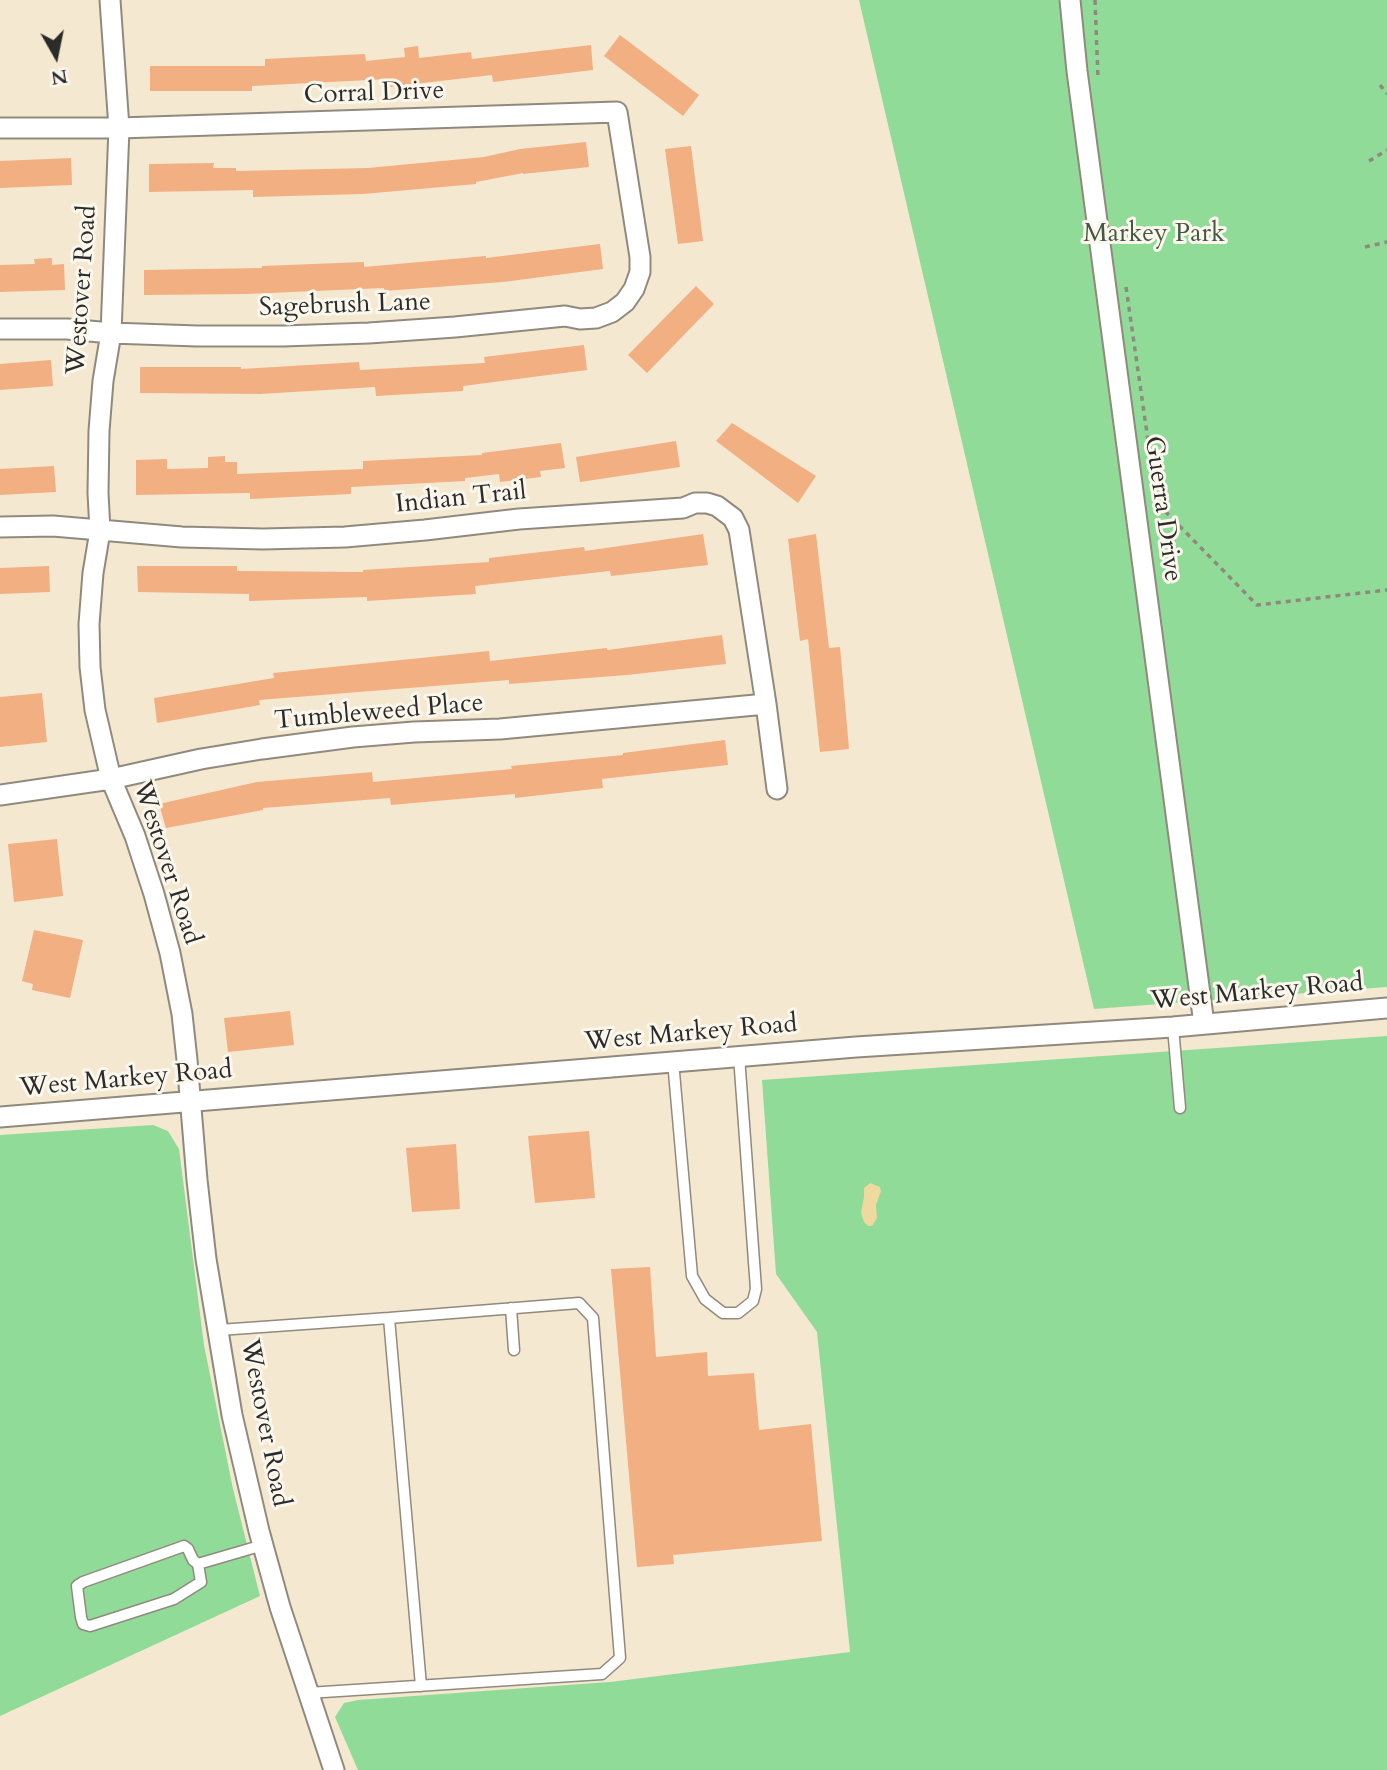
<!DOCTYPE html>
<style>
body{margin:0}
#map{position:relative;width:1387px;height:1770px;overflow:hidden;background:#f5e8d1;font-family:Cardo,serif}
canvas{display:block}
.north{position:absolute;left:21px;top:21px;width:70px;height:70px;-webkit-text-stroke:5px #fbf7ec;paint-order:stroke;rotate:171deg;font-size:19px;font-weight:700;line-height:28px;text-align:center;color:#2b2b2b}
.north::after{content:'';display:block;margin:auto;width:24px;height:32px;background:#2b2b2b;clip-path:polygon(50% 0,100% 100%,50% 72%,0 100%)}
</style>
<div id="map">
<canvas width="1387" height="1770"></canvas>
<div class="north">N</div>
</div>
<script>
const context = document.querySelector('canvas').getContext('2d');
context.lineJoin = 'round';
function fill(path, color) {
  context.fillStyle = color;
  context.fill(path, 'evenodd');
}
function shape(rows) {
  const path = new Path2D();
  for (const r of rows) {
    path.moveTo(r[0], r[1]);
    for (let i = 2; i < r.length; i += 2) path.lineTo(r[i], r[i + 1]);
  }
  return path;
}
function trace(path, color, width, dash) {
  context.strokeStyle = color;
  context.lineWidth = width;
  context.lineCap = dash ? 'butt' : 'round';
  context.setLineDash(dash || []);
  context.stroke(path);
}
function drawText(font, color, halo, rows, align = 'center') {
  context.font = font + ' Cardo,serif';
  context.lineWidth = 6;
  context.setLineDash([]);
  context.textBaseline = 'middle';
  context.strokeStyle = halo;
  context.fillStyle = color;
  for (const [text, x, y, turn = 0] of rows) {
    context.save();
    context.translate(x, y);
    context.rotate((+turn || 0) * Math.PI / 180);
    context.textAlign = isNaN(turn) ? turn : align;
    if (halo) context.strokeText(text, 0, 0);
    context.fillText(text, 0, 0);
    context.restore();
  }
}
const green = shape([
 [859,0,1387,0,1387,987,1094,1009],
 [1387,1036,1387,1770,358,1770,335,1717,344,1703,358,1700,610,1682,850,1652,817,1332,776,1274,762,1080],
 [153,1125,168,1131,179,1149,204,1345,233,1489,260,1596,0,1716,0,1135]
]);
const sand = shape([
 [870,1183,880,1187,881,1191,876,1205,877,1218,873,1225,871,1226,868,1226,864,1222,861,1213,864,1197,864,1188]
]);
const building = shape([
 [620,35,699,95,683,116,604,56],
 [591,45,593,70,493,82,492,75,388,87,388,79,252,86,252,91,150,91,150,66,265,66,265,59,365,54,366,61,405,57,404,48,418,46,419,58,471,52,472,59],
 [586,142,589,167,523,174,523,173,476,182,476,184,363,194,253,197,253,190,149,192,149,164,214,163,213,168,236,168,236,171,368,168,484,157,520,149],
 [691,146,703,241,678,244,665,149],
 [71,158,72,185,0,188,0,161],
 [600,244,603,269,503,282,384,291,384,288,246,294,144,295,144,270,262,268,262,266,364,262,364,267,486,256,486,258],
 [52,258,52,265,64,264,65,290,0,292,0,265,35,264,34,259],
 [696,286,714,304,647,373,628,355],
 [584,345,587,370,463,386,463,391,376,396,375,387,260,394,140,393,140,367,241,367,241,369,359,362,360,370,485,363,484,357],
 [51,360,53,386,0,390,0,364],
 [732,423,816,476,798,503,716,441],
 [676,441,680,467,580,482,576,457],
 [561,443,565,468,540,471,541,477,500,482,499,474,465,478,465,481,351,487,351,494,250,499,250,493,136,495,136,460,167,459,167,469,208,468,208,457,225,456,225,462,237,462,237,474,363,469,363,461,482,455,482,453],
 [54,466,56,492,0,495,0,469],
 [703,534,708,565,611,576,610,571,475,586,476,594,367,601,367,597,249,601,249,594,138,592,137,566,237,566,237,571,363,572,363,570,489,562,489,558,584,547,585,551],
 [816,534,829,648,840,647,849,749,820,752,808,639,800,641,788,539],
 [49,566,50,592,0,594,0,568],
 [722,635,726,664,627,675,509,684,509,680,259,700,260,705,157,723,154,698,274,678,273,673,489,651,490,661,607,648,607,650],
 [42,693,47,742,0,747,0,697],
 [725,740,728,765,602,779,603,788,515,798,515,794,391,805,390,798,263,808,263,810,166,828,159,804,257,782,372,772,373,782,512,769,511,766,623,755,623,753],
 [57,839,63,896,14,902,8,844],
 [34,930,83,940,70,998,32,990,33,984,22,981],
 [290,1011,294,1045,228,1052,224,1018],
 [589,1131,595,1198,535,1203,528,1136],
 [456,1144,460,1209,412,1212,406,1148],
 [650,1267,656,1357,707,1352,708,1376,754,1373,759,1430,811,1424,822,1541,673,1555,674,1564,637,1567,611,1269]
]);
const path = shape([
 [1095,0,1098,78],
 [1380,85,1387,94],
 [1369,161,1387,150],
 [1365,247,1387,242],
 [1126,287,1157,503,1257,605,1387,590]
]);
const lane = shape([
 [1173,1027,1180,1108],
 [673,1061,692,1276,705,1299,723,1313,738,1313,753,1301,756,1289,739,1056],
 [511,1308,514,1350],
 [389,1318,421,1686],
 [219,1330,389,1318,579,1303,593,1318,620,1658,602,1674,308,1693],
 [184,1546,188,1549,193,1560,198,1564,201,1582,174,1599,90,1626,83,1624,81,1617,77,1586,83,1582,184,1546],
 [198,1564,263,1545]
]);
const street = shape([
 [110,0,119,128,111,333,103,381,99,431,98,493,100,531,93,573,89,624,90,667,95,710,111,779,135,836,154,894,170,953,182,1014,187,1060,197,1180,206,1259,232,1415,259,1531,280,1607,334,1770],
 [1070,0,1077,71,1204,1024],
 [0,128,119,128,617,112,640,257,640,272,634,289,625,302,612,312,596,318,580,319,565,316,455,327,369,333,283,336,197,336,111,333,67,329,0,329],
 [0,527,53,526,182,537,263,539,345,537,425,530,519,519,683,508,695,503,707,503,717,506,733,518,739,530,766,704,777,789],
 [0,795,111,779,201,759,262,749,353,737,414,732,500,729,766,704],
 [0,1117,856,1047,1173,1027,1387,1008]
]);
const streetNames = [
 ["Corral Drive",374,94,-2],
 ["Westover Road",83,290,-86],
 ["Sagebrush Lane",345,306,-2],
 ["Indian Trail",461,499,-6],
 ["Guerra Drive",1162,509,82],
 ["Tumbleweed Place",379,713,-5],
 ["Westover Road",166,863,72],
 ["West Markey Road",1257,993,-5],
 ["West Markey Road",691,1034,-5],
 ["West Markey Road",126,1080,-5],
 ["Westover Road",264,1423,79]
];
const parkNames = [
 ["Markey Park",1154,235]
];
fill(green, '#90db98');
fill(sand, '#eeda9e');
fill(building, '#f1af82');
trace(lane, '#908a7e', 13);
trace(street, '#908a7e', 23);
trace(path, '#908a7e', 3.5, [5, 5]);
trace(lane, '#fff', 10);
trace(street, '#fff', 19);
drawText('26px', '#2b2b2b', '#fbf7ec', streetNames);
drawText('26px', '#445746', '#fbf7ec', parkNames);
</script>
